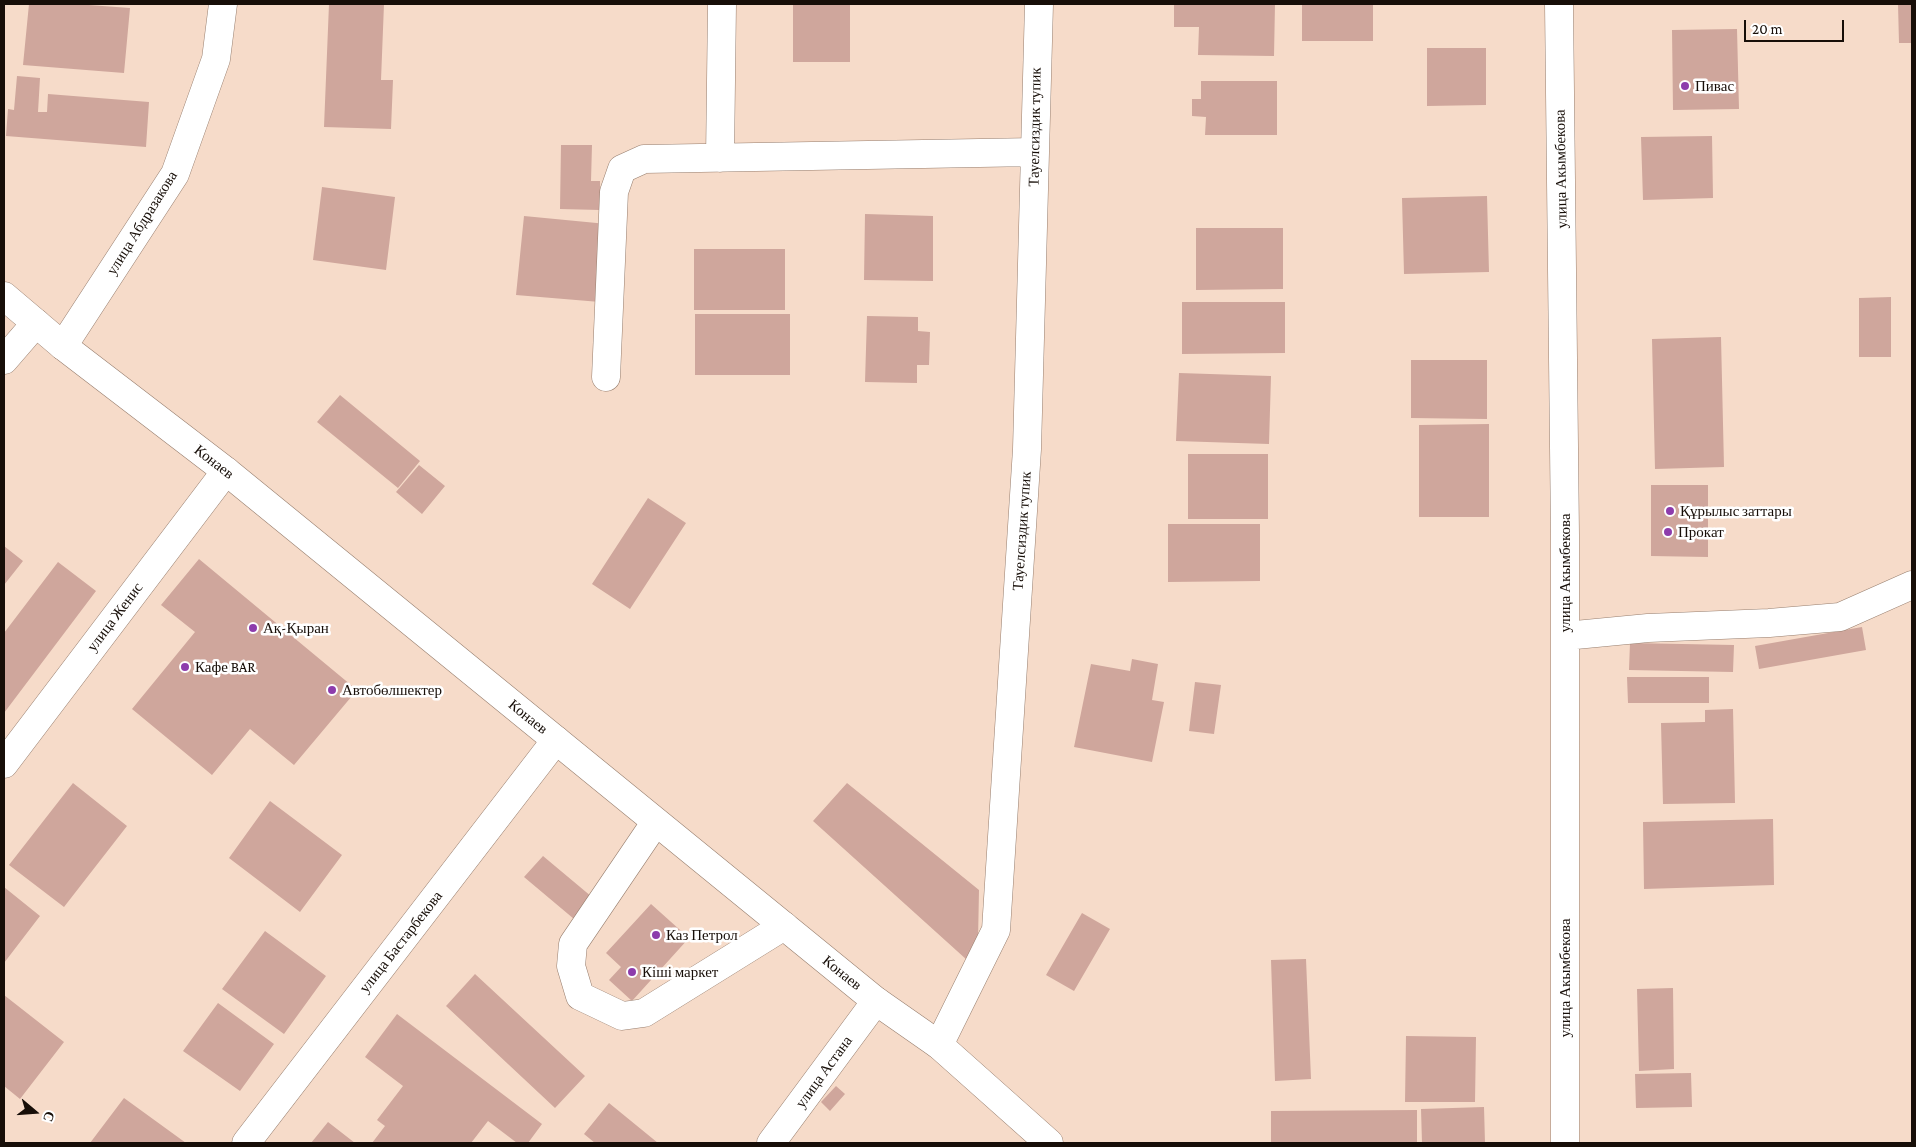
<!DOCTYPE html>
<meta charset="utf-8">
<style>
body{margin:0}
#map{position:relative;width:1916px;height:1147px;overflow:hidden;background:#f6dbc9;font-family:"Crimson Pro",serif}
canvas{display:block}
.frame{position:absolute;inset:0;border:5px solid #170e08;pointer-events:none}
.north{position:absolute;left:10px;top:1087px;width:50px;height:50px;-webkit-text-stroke:4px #fff;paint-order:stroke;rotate:108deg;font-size:14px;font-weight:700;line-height:20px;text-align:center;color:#170e08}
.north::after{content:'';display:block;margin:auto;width:18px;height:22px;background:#170e08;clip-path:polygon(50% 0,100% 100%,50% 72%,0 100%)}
.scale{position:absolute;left:1744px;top:20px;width:100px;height:22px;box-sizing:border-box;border:2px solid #170e08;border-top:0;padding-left:6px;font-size:15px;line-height:18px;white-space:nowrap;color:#170e08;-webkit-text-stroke:4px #fff;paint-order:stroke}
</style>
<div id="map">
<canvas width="1916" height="1147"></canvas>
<div class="frame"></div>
<div class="north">С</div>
<div class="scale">20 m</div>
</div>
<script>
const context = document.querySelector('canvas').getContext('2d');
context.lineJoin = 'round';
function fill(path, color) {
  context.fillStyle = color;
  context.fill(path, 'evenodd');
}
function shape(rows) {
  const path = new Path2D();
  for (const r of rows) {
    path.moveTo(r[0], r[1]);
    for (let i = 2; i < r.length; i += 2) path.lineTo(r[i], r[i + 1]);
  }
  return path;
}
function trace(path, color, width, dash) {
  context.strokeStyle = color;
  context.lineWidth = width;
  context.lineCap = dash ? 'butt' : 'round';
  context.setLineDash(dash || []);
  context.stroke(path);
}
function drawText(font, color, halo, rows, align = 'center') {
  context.font = font + ' "Crimson Pro",serif';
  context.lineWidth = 5;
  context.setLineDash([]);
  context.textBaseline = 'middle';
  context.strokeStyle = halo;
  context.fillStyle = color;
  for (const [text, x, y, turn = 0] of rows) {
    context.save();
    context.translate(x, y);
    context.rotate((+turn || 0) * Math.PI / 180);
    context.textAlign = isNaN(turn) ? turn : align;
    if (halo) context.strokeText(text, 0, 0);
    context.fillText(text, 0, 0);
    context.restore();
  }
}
const building = shape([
 [29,4,75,4,130,8,124,73,23,65],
 [329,4,384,4,381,80,393,80,391,129,324,127],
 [793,4,850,4,850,62,793,62],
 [1174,4,1275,4,1274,56,1198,55,1199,27,1174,27],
 [1302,4,1373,4,1373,41,1302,41],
 [1898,4,1912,4,1912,43,1899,43],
 [1737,29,1739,109,1673,110,1672,30],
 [1427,48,1486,48,1486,105,1427,106],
 [17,76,40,78,38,112,47,112,48,94,149,102,146,147,6,136,8,109,14,110],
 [1201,81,1277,81,1277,135,1205,135,1206,117,1192,116,1192,99,1201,99],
 [1712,136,1713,198,1643,200,1641,137],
 [561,145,592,145,591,181,600,181,600,210,560,209],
 [322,187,395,197,386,270,313,260],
 [1487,196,1489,272,1404,274,1402,198],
 [865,214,933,216,933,281,864,280],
 [524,216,607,224,600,302,516,295],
 [1196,228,1283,228,1283,289,1196,290],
 [694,249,785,249,785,310,694,310],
 [1891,297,1891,357,1859,357,1859,298],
 [1182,302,1285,302,1285,353,1182,354],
 [695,314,790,314,790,375,695,375],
 [867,316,918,317,918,331,930,332,929,365,917,365,917,383,865,382],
 [1721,337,1724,467,1655,469,1652,339],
 [1411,360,1487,360,1487,419,1411,418],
 [1179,373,1271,376,1269,444,1176,441],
 [340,395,420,461,398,488,317,422],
 [1489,424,1489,517,1419,517,1419,425],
 [1188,454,1268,454,1268,519,1188,519],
 [419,465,445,486,422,514,396,492],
 [1651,485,1708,485,1708,557,1651,556],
 [648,498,686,523,630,609,592,584],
 [1168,524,1260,524,1260,581,1168,582],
 [4,546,23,561,4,585],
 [199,559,357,690,294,765,250,729,212,775,132,709,195,632,161,605],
 [58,562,96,591,4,713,4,633],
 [1862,627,1866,650,1759,669,1755,646],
 [1630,643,1734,645,1733,672,1629,670],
 [1132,659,1158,664,1152,700,1164,702,1152,762,1074,747,1091,664,1130,671],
 [1627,677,1709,677,1709,703,1628,703],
 [1195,682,1221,685,1214,734,1189,731],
 [1733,709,1735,803,1663,804,1661,723,1705,722,1705,710],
 [73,783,127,826,64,907,9,865],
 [847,783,979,890,978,941,967,960,813,821],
 [270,801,342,855,300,912,229,858],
 [1773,819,1774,885,1644,889,1643,822],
 [543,856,592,897,574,919,524,877],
 [4,887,40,916,4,963],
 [651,904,689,938,632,1001,609,980,621,967,606,953],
 [1082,913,1110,929,1074,991,1046,975],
 [265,931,326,976,284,1034,222,989],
 [1306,959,1311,1079,1275,1081,1271,960],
 [475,974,585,1076,555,1108,446,1006],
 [1673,988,1674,1069,1639,1071,1637,989],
 [4,995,64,1042,20,1099,4,1086],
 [218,1003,274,1044,240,1091,183,1051],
 [397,1014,542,1124,528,1143,517,1143,488,1121,471,1143,372,1143,385,1126,377,1120,403,1086,365,1057],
 [1406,1036,1476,1037,1475,1102,1405,1102],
 [1691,1073,1692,1107,1636,1108,1635,1074],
 [836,1086,845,1094,830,1111,821,1102],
 [124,1098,186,1143,90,1143],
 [609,1103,658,1143,595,1143,584,1134],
 [1484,1107,1485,1143,1422,1143,1421,1109],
 [1417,1110,1417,1143,1271,1143,1271,1111],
 [328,1122,355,1143,311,1143]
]);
const minor = shape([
 [1559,4,1565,535,1565,1143],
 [720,158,722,4],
 [63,346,175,174,216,59,223,4],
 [4,360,36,323],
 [606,377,614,192,622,169,644,159,1035,152],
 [1565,636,1648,628,1769,623,1840,617,1912,585],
 [4,764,226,471],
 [655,823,573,944,571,966,580,996,622,1016,644,1013,784,926],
 [939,1045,996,930,1027,449,1039,4],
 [246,1143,556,740],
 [771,1143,876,1001]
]);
const major = shape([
 [4,296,63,346,226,471,876,1001,939,1045,1049,1143]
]);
const markers = [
 [1685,86,5,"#8d3cac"],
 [1670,511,5,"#8d3cac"],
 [1668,532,5,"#8d3cac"],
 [253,628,5,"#8d3cac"],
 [185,667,5,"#8d3cac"],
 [332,690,5,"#8d3cac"],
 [656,935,5,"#8d3cac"],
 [632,972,5,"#8d3cac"]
];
const poiNames = [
 ["Пивас",1695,86],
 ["Құрылыс заттары",1680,511],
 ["Прокат",1678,532],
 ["Ақ-Қыран",263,628],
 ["Кафе BAR",195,667],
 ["Автобөлшектер",342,690],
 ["Каз Петрол",666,935],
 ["Кіші маркет",642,972]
];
const streetNames = [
 ["Тауелсиздик тупик",1035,127,-89],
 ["улица Акымбекова",1561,169,-91],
 ["улица Абдразакова",142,223,-58],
 ["Конаев",214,462,38],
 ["Тауелсиздик тупик",1022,531,-86],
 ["улица Акымбекова",1565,573,-90],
 ["улица Женис",115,617,-53],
 ["Конаев",528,717,39],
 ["улица Бастарбекова",401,942,-52],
 ["Конаев",842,973,39],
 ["улица Акымбекова",1565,978,-90],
 ["улица Астана",824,1072,-54]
];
fill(building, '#cfa69c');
trace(minor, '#977e6e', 29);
trace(major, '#977e6e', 29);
trace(minor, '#fff', 28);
trace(major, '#fff', 28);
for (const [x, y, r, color] of markers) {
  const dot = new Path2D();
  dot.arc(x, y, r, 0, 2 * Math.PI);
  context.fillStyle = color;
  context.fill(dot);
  trace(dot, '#fff', 2);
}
drawText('15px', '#170e08', '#fff', poiNames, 'left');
drawText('15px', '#170e08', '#fff', streetNames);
</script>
